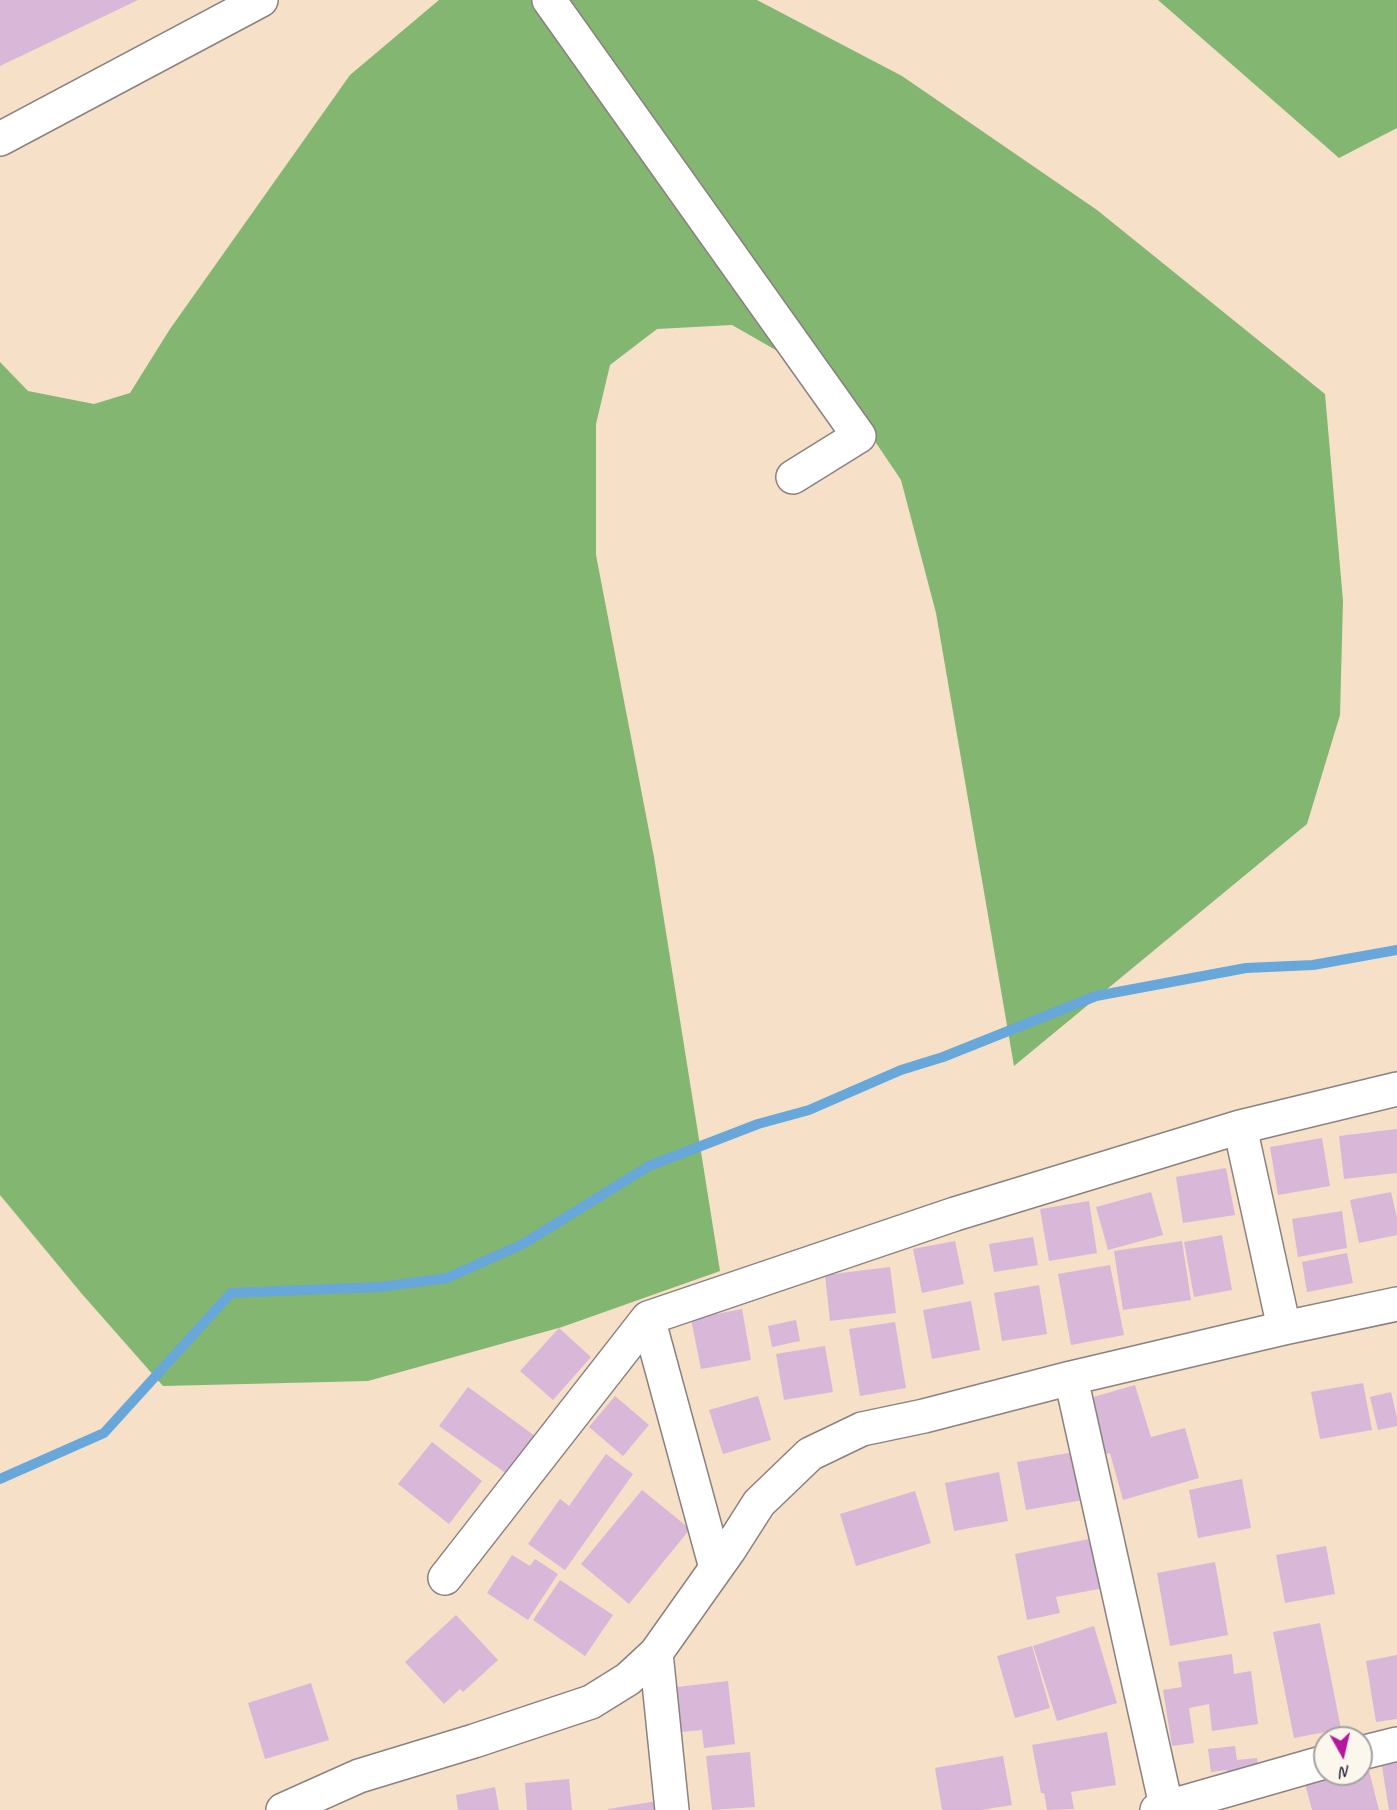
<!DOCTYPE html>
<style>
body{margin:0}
#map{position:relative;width:1397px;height:1810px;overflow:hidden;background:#f6e0c7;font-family:Caveat,sans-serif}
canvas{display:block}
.north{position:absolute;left:1313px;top:1726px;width:60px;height:60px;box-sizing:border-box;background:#fbf7ec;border:2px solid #a4a2a5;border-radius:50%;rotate:172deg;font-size:16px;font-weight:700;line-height:24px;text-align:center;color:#22223b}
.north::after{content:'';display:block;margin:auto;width:21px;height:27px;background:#b5179e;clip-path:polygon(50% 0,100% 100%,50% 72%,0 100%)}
</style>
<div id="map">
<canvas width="1397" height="1810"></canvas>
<div class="north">N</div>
</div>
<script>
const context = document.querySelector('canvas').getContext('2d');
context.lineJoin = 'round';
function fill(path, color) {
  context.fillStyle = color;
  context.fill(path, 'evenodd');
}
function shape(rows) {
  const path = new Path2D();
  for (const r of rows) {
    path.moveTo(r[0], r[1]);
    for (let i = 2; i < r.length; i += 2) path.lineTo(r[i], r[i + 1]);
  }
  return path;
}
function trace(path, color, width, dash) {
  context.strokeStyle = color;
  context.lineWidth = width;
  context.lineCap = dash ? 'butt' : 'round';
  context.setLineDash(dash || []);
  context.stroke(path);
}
const forest = shape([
 [439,0,757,0,902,76,1097,210,1325,394,1343,601,1340,715,1307,824,1014,1066,936,613,901,480,837,385,732,325,657,329,610,365,596,424,596,555,654,857,720,1271,562,1327,368,1381,163,1386,82,1294,0,1195,0,362,28,391,94,404,130,393,170,329,350,75],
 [1158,0,1397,0,1397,128,1339,158]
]);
const stream = shape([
 [0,1479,104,1433,231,1293,381,1287,447,1278,523,1244,649,1166,758,1124,809,1110,901,1070,943,1057,1096,996,1246,968,1313,965,1397,950]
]);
const building = shape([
 [0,0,138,0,0,66],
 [1397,1129,1397,1173,1344,1179,1339,1136],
 [1322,1138,1330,1186,1278,1195,1270,1147],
 [1226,1168,1235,1215,1183,1223,1176,1177],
 [1151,1192,1163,1235,1108,1250,1096,1207],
 [1391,1192,1397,1218,1397,1235,1359,1243,1350,1200],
 [1089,1201,1097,1253,1049,1261,1040,1209],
 [1342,1211,1347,1248,1298,1257,1292,1219],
 [1222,1235,1232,1290,1194,1297,1184,1242],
 [1033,1237,1038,1265,994,1272,989,1244],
 [955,1241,964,1284,922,1293,913,1249],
 [1182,1241,1191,1300,1123,1310,1114,1251],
 [1347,1253,1353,1283,1307,1292,1302,1262],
 [1110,1265,1124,1335,1071,1345,1058,1274],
 [890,1267,896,1313,830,1321,825,1275],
 [1039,1285,1047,1334,1002,1341,994,1293],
 [971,1301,980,1350,932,1359,923,1310],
 [742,1309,751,1360,701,1369,691,1319],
 [796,1320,800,1341,772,1347,768,1326],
 [895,1322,906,1388,860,1396,849,1329],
 [559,1328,591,1357,553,1400,520,1371],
 [825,1346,833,1392,784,1400,776,1354],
 [1363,1383,1372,1430,1320,1439,1311,1392],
 [1135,1385,1151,1437,1185,1428,1199,1478,1123,1500,1110,1453,1106,1454,1090,1398],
 [468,1387,535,1436,507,1474,439,1426],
 [1391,1392,1397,1418,1397,1426,1378,1430,1370,1397],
 [615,1396,649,1425,623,1456,589,1427],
 [758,1396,771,1440,723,1454,709,1410],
 [432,1442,482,1481,449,1524,398,1484],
 [1080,1451,1089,1499,1026,1510,1017,1462],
 [606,1454,633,1474,565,1570,528,1544,560,1499,569,1506],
 [999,1472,1008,1521,954,1531,945,1483],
 [1242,1479,1251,1528,1198,1538,1189,1490],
 [642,1490,690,1529,629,1604,581,1564],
 [915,1491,931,1543,856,1566,840,1514],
 [1094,1538,1104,1588,1056,1597,1060,1613,1027,1620,1015,1554],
 [1326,1546,1335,1594,1285,1603,1276,1555],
 [512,1555,530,1566,535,1559,558,1574,528,1620,487,1593],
 [1215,1562,1228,1635,1170,1646,1157,1573],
 [560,1580,613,1615,585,1656,533,1620],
 [456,1615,498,1660,463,1692,460,1689,444,1704,405,1662],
 [1320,1623,1341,1729,1294,1738,1273,1632],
 [1094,1626,1117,1703,1057,1721,1033,1646],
 [1032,1646,1050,1708,1015,1718,997,1656],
 [1232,1654,1234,1674,1251,1671,1258,1724,1212,1731,1209,1704,1189,1708,1194,1743,1172,1746,1163,1690,1182,1687,1178,1662],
 [1397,1655,1397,1719,1376,1722,1366,1661],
 [728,1681,735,1744,704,1748,702,1730,681,1732,677,1687],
 [311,1683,329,1740,265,1759,248,1703],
 [1107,1732,1116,1785,1071,1792,1074,1809,1047,1810,1044,1793,1041,1793,1032,1745],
 [1235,1746,1237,1760,1257,1758,1259,1775,1228,1780,1227,1770,1211,1772,1208,1749],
 [750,1752,755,1807,712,1810,706,1756],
 [1003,1756,1012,1805,981,1810,942,1810,935,1768],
 [1397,1757,1397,1810,1389,1810,1381,1760],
 [1368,1767,1379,1810,1312,1810,1305,1784,1342,1774,1361,1774,1361,1769],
 [569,1779,572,1810,527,1810,525,1783],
 [495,1787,499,1810,458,1810,456,1795],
 [657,1801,659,1810,608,1810,608,1809]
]);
const minor = shape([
 [549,0,859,436,793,477],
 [0,139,261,0],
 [1240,1127,1284,1328],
 [648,1318,716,1568],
 [1071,1378,1167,1810],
 [445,1578,648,1318,955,1214,1240,1127,1397,1089],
 [656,1653,672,1810],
 [1361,1753,1397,1744],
 [283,1810,359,1776,474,1741,591,1702,628,1679,656,1653,729,1550,759,1503,810,1454,862,1429,924,1416,1071,1378,1284,1328,1397,1304],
 [1157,1810,1325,1762]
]);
fill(forest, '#83b670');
trace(stream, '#67a7da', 10);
fill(building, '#d8b7d9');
trace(minor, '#8c8181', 36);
trace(minor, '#fff', 33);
</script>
